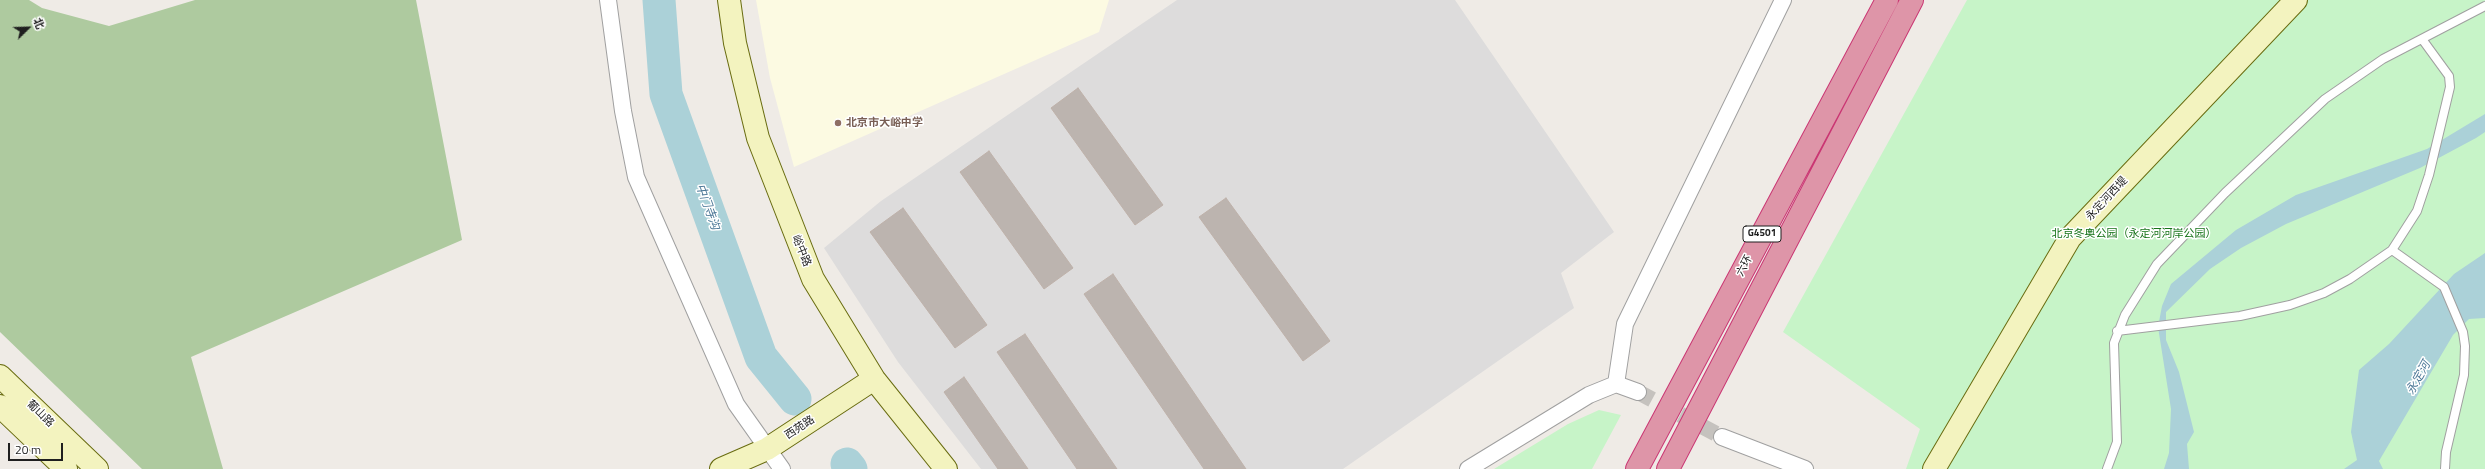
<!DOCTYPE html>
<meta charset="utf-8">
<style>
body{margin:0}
#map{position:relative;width:2485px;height:469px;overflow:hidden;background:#efebe6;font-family:"Titillium Web","Noto Sans SC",sans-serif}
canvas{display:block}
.north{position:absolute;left:8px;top:8px;width:40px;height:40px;-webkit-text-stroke:3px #fff;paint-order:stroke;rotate:67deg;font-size:11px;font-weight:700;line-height:16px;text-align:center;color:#1f1f1f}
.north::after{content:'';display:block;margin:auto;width:14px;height:18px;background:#1f1f1f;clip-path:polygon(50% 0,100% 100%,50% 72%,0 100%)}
.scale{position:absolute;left:8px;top:443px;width:55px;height:18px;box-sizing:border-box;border:2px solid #1f1f1f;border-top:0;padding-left:5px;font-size:12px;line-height:14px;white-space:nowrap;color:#1f1f1f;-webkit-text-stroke:3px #fff;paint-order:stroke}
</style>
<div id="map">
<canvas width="2485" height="469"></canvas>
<div class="north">北</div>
<div class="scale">20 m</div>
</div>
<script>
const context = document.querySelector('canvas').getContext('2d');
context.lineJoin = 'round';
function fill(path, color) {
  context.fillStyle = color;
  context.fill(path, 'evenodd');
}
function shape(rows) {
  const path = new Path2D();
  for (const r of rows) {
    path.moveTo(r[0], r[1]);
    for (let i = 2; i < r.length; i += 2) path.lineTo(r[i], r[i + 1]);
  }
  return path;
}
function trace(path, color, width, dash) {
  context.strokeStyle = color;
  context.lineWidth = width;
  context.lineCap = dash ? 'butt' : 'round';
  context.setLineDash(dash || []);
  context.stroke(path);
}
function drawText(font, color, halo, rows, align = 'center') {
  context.font = font + ' "Titillium Web","Noto Sans SC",sans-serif';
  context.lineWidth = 3;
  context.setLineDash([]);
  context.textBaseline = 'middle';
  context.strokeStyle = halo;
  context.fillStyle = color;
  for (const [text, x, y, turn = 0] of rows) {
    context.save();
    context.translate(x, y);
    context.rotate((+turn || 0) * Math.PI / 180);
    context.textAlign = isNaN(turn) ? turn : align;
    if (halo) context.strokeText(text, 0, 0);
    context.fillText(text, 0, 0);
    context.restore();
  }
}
const residential = shape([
 [1177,0,1455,0,1614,232,1561,273,1574,308,1343,469,981,469,898,362,824,248,881,201]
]);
const education = shape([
 [756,0,1109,0,1099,32,794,167,770,78]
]);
const forest = shape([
 [0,0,29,0,42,8,109,26,195,0,416,0,462,240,191,357,223,469,142,469,0,332]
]);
const park = shape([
 [1967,0,2485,0,2485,469,1906,469,1920,429,1783,332],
 [1599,410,1621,415,1592,469,1494,469,1568,424]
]);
const water = shape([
 [2485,114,2485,132,2476,138,2420,168,2286,224,2241,248,2210,269,2166,312,2166,340,2179,372,2194,432,2187,444,2189,469,2164,469,2169,453,2171,409,2158,327,2162,306,2171,284,2236,230,2296,195,2427,149],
 [2485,253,2485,318,2469,319,2453,335,2379,461,2383,469,2344,469,2357,460,2351,432,2359,370,2389,344,2454,274]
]);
const river = shape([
 [659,0,666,94,761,357,795,399],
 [847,464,851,469]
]);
const building = shape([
 [1078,88,1163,205,1135,225,1051,108,1078,88],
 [989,151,1073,268,1044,289,960,172,989,151],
 [1226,198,1330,341,1303,361,1199,217,1226,198],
 [903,208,987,325,955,348,870,232,903,208],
 [1113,274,1246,469,1204,469,1084,294,1113,274],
 [1025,334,1117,469,1077,469,997,352,1025,334],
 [964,377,1028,469,998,469,944,392,964,377]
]);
const streetTunnel = shape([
 [1638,392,1722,437]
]);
const lane = shape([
 [2392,250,2444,287,2463,332,2465,346,2464,375,2446,452,2445,469],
 [2117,331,2240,316,2290,305,2324,293,2350,279,2392,250,2417,211,2429,175,2450,87,2449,76,2422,39],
 [2107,469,2117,442,2114,343,2125,315,2157,264,2225,193,2325,99,2383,59,2485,6]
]);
const street = shape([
 [608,0,623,111,636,177,736,404,782,469],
 [1616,384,1625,324,1783,0],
 [1722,437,1805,469],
 [1468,469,1589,395,1616,384,1638,392]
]);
const secondary = shape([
 [729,0,735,43,758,138,813,279,874,379,946,469],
 [0,376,97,469],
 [0,406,66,469],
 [721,469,767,449,874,379],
 [1934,469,2070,238,2296,0]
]);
const highway = shape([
 [1637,469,1887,0],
 [1668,469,1912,0]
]);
const markers = [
 [838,123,4,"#8d6e63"]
];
const shields = [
 [1762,234,38]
];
const shieldNames = [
 ["G4501",1762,234]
];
const educationNames = [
 ["北京市大峪中学",846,123]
];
const streetNames = [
 ["永定河西堤",2107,199,-47],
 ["峪中路",801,251,68],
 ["六环",1745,266,-62],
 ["葡山路",40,414,44],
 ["西苑路",800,428,-33]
];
const parkNames = [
 ["北京冬奥公园（永定河河岸公园）",2134,234]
];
const waterNames = [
 ["中门寺沟",707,207,70],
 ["永定河",2419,378,-61]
];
fill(residential, '#dddcdc');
fill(education, '#fcfae2');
fill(forest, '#aeca9f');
fill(park, '#c7f4c8');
fill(water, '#abd1d8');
trace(river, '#abd1d8', 33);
fill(building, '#bcb4af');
trace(building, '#bfb2aa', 1);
trace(streetTunnel, '#c5c2be', 16, [16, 8]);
trace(lane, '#a0a0a0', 10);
trace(street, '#a0a0a0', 18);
trace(secondary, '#696c10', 24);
trace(highway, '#ca3673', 24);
trace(lane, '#fff', 8);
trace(street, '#fff', 16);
trace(secondary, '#f3f3bf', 22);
trace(highway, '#de95a8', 22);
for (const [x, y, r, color] of markers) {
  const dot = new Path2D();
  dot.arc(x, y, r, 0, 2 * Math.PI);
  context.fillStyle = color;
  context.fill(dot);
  trace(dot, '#fff', 1.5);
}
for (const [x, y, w] of shields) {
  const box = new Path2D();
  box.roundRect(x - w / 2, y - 8, w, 16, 3);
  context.fillStyle = '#fff';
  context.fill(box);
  trace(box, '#1f1f1f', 1);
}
drawText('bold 10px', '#1f1f1f', null, shieldNames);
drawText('bold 11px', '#785e54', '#fff', educationNames, 'left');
drawText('11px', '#1f1f1f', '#fff', streetNames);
drawText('11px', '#167318', '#fff', parkNames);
drawText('italic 12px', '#4d7897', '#fff', waterNames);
</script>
